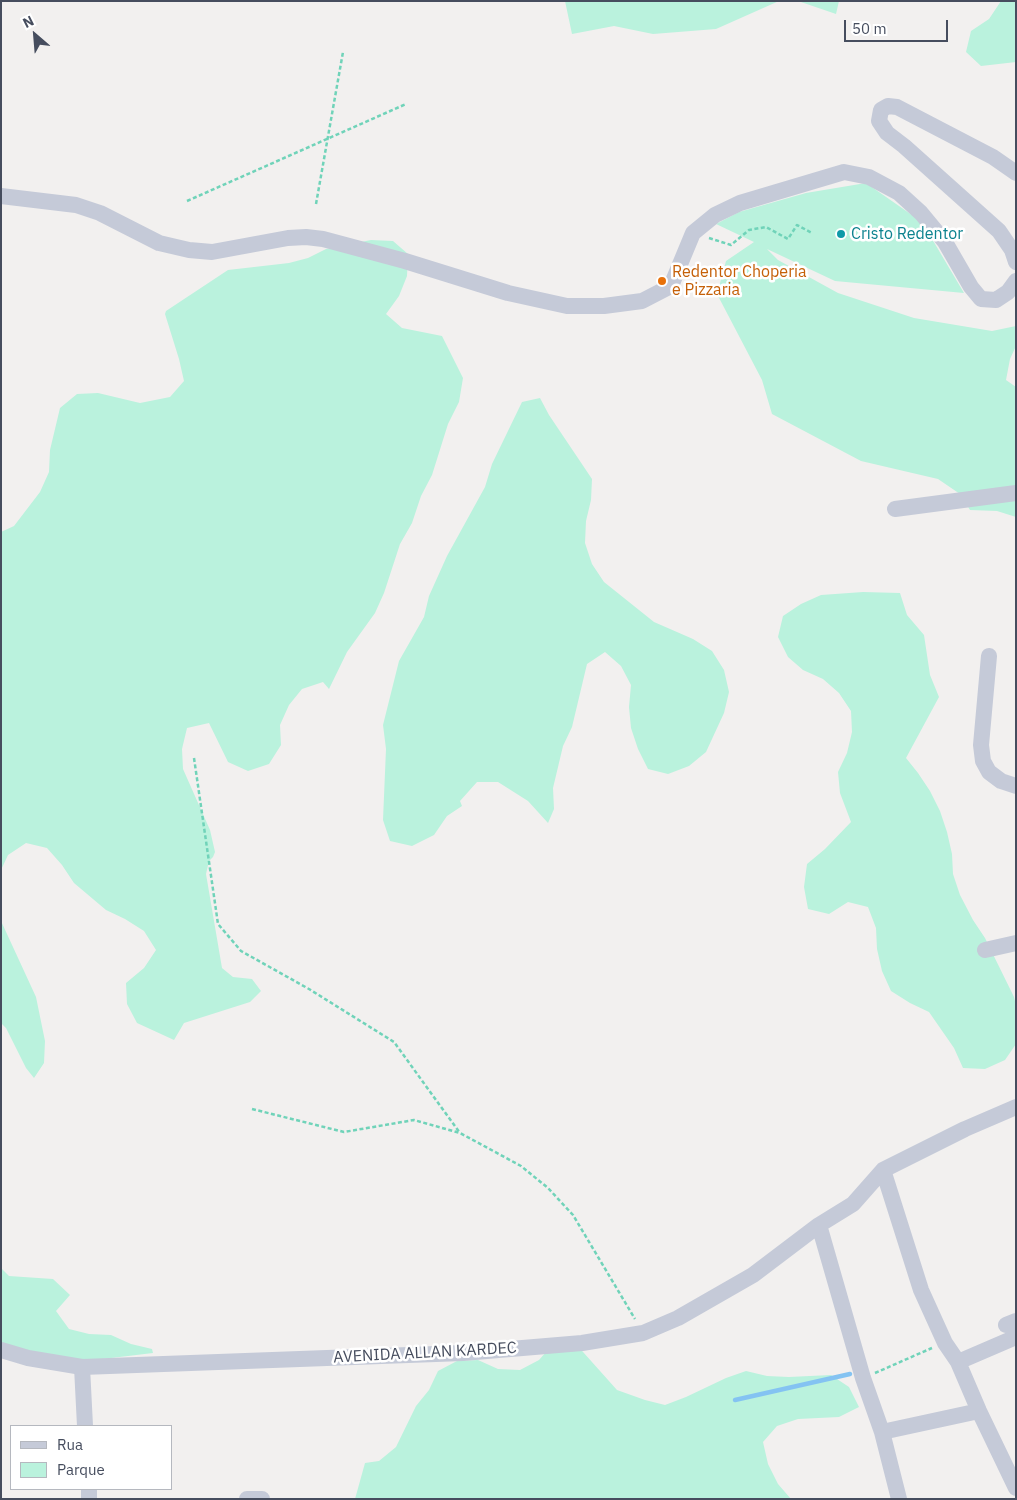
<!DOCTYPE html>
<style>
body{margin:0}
#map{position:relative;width:1017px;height:1500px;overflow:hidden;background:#f2f0ef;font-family:"IBM Plex Sans",sans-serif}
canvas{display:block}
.frame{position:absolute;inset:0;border:2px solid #464d5e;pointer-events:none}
.legend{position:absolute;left:10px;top:1425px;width:162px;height:65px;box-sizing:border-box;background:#fff;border:1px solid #b5b8bf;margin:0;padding:6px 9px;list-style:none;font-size:15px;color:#464d5e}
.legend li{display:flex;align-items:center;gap:10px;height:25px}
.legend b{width:25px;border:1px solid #b5b8bf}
.north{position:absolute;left:10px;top:10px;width:50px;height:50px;-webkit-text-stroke:4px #fff;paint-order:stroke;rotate:333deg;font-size:14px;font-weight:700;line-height:20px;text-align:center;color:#464d5e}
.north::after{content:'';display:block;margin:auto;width:18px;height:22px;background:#464d5e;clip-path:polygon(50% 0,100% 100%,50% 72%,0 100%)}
.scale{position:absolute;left:844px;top:20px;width:104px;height:22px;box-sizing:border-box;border:2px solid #464d5e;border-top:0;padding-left:6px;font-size:15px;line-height:18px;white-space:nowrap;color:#464d5e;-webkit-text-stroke:4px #fff;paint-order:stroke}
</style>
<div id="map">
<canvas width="1017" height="1500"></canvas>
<div class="frame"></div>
<ul class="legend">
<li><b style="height:6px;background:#c5cad8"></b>Rua</li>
<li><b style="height:14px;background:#baf2dd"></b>Parque</li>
</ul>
<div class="north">N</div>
<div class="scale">50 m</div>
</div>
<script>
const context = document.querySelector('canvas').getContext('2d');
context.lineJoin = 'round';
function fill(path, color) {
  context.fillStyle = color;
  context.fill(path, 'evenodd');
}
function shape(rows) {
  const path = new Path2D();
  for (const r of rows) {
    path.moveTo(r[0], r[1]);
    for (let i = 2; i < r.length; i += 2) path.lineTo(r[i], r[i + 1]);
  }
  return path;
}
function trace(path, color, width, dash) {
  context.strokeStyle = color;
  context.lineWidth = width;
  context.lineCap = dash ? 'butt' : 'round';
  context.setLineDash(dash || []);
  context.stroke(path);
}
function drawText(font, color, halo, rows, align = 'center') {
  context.font = font + ' "IBM Plex Sans",sans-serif';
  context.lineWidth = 5;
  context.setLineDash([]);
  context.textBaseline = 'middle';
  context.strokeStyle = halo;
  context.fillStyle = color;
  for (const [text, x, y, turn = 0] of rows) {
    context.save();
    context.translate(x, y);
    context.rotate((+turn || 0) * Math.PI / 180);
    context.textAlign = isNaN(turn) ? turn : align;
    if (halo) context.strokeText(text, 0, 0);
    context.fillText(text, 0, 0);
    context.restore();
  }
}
const green = shape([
 [565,1,779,1,716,29,653,34,614,26,572,34],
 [798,1,839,1,836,14],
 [1001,1,1016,1,1016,62,981,66,966,52,971,31,989,19],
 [866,183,922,222,964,293,835,281,767,249,778,260,838,293,914,318,992,331,1016,326,1016,346,1010,359,1006,380,1016,387,1016,517,997,511,970,510,960,494,938,479,861,461,772,414,762,380,717,294,726,261,754,242,716,224,739,212,806,193],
 [371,240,393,241,408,254,407,276,399,296,386,314,402,328,442,336,463,378,459,402,448,424,432,475,421,496,412,523,400,544,384,593,375,613,347,652,329,689,323,682,302,689,289,705,280,725,281,745,269,764,248,771,228,762,209,723,187,728,182,749,183,769,210,830,215,852,213,857,209,861,206,874,222,968,233,977,252,979,261,991,250,1002,184,1023,174,1040,137,1023,127,1004,126,983,144,968,156,950,144,931,125,919,106,910,74,883,62,865,47,848,26,843,8,855,1,870,1,532,14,526,40,492,49,472,50,450,60,408,77,394,98,393,140,403,170,397,184,381,179,359,165,314,166,311,228,270,289,263,308,258,326,249],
 [540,398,549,415,592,479,591,500,586,521,585,543,592,564,604,582,654,622,693,639,712,651,724,670,729,692,724,713,706,752,689,766,668,774,648,769,638,749,631,728,629,707,631,685,621,666,605,652,587,664,572,727,563,746,553,788,554,809,548,823,528,801,498,782,477,782,460,801,462,806,447,816,434,835,412,846,390,841,383,820,386,749,383,725,399,661,424,617,429,596,447,556,485,487,492,464,522,402],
 [863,592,900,593,907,615,924,635,930,675,939,697,906,758,918,773,930,791,940,811,947,832,952,854,953,874,960,895,973,920,985,938,1014,997,1016,1005,1016,1044,1005,1060,985,1069,963,1068,954,1048,929,1012,910,1003,891,991,882,971,877,949,876,928,868,907,848,902,829,914,808,909,804,887,807,864,825,849,851,822,840,793,838,772,847,753,852,732,851,711,839,693,823,679,803,670,788,657,778,637,783,616,801,604,821,595],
 [1,921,36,997,45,1041,44,1063,34,1078,26,1068,6,1028,1,1023],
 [1,1268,9,1276,53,1279,70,1295,56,1311,69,1329,89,1334,111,1335,131,1344,152,1349,153,1353,61,1364,1,1347],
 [554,1343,575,1343,617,1390,645,1400,665,1405,686,1397,726,1378,746,1371,767,1376,789,1377,831,1375,849,1387,859,1407,839,1417,798,1419,777,1426,763,1442,768,1464,778,1484,791,1499,355,1499,365,1463,379,1461,396,1447,416,1406,429,1390,438,1371,457,1361,478,1360,498,1369,520,1370,539,1360]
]);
const stream = shape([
 [735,1400,850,1374]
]);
const path = shape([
 [187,201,406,104],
 [316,204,343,52],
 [709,238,731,245,749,230,766,227,788,239,797,225,812,233],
 [194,758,218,924,241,951,309,989,394,1042,460,1133],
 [252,1109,344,1132,414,1120,460,1133,521,1166,548,1188,573,1215,635,1319],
 [875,1373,932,1348]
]);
const minor = shape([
 [1016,173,993,157,897,107,888,106,881,110,879,121,887,133,904,146,999,231,1012,250,1016,262],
 [1,196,76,205,100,213,159,243,189,250,212,252,288,238,306,237,323,239,405,261,508,293,567,306,604,306,642,301,671,286,693,233,715,215,740,203,844,172,869,177,899,193,921,213,945,242,971,287,981,299,996,300,1008,292,1016,281],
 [895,509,1016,493],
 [989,656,981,745,983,761,989,772,1001,781,1016,786],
 [985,950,1016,943],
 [883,1170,921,1290,945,1343,958,1362,979,1411,1016,1488],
 [819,1225,863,1378,882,1432,899,1499],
 [1006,1325,1016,1321],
 [1,1350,28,1358,82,1367,463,1353,582,1343,643,1333,678,1318,753,1275,819,1225,853,1204,883,1170,965,1129,1016,1107],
 [958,1362,1016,1337],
 [82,1367,85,1426],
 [882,1432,979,1411],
 [89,1489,89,1499],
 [247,1499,262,1499]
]);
const markers = [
 [841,234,5,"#0f9aa8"],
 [662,281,5,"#e8710a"]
];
const cultureNames = [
 ["Cristo Redentor",851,234]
];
const foodNames = [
 ["Redentor Choperia",672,272],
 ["e Pizzaria",672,290]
];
const streetNames = [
 ["AVENIDA ALLAN KARDEC",425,1353,-3]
];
fill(green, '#baf2dd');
trace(stream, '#84c3f2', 4.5);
trace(path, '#70d3b9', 2.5, [4, 2.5]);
trace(minor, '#c5cad8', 16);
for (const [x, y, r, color] of markers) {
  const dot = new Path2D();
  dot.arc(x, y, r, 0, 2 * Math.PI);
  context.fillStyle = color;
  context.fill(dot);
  trace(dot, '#fff', 2);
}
drawText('16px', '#0d838f', '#fff', cultureNames, 'left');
drawText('16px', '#c56008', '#fff', foodNames, 'left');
drawText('16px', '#464d5e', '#fff', streetNames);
</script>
